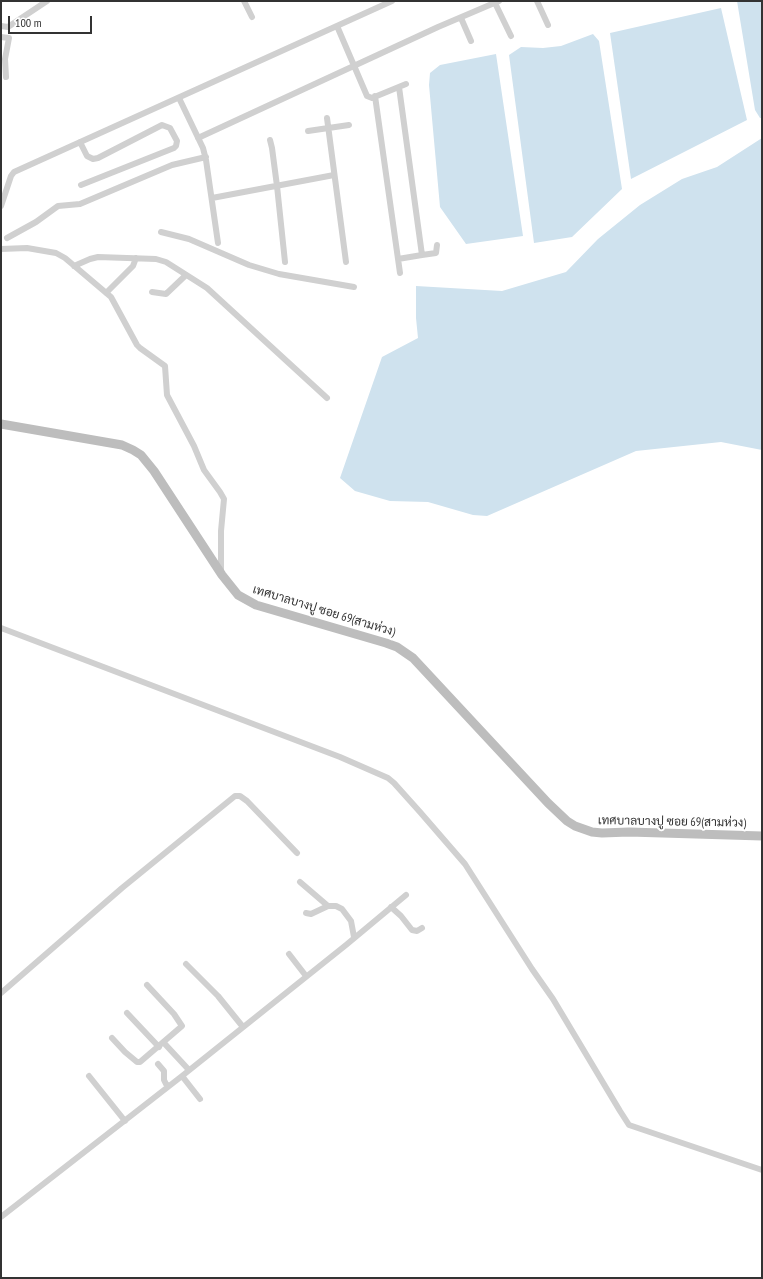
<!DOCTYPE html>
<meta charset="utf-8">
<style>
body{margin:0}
#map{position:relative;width:763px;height:1279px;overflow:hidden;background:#fff;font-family:"PT Sans Narrow",sans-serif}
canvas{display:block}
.frame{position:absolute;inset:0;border:2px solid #333;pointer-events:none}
.scale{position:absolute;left:8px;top:16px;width:84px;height:18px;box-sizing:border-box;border:2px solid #333;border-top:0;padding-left:5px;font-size:12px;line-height:14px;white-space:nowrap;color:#333;-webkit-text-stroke:3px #fff;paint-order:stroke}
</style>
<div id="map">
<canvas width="763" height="1279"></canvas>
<div class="frame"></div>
<div class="scale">100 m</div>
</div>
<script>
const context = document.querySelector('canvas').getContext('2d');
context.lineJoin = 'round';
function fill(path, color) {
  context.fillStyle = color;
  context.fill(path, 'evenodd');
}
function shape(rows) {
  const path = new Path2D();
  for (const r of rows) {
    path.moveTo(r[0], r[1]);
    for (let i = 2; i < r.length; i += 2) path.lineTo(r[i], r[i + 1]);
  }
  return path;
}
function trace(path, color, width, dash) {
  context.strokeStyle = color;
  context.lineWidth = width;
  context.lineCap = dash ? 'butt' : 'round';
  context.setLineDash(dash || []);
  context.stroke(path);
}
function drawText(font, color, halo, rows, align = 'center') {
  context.font = font + ' "PT Sans Narrow",Sarabun,sans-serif';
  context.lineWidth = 4;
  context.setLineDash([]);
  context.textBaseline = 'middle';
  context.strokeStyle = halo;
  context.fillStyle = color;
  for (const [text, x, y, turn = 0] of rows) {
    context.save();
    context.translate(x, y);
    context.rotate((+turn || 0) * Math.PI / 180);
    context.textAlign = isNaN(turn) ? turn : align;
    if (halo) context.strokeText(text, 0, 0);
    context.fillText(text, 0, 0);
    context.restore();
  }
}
const water = shape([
 [737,1,762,1,762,118,760,118,755,110],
 [721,8,747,120,631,179,610,33],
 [593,34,599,41,622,189,572,237,534,243,509,55,521,47,543,48,561,46],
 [496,54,523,236,466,244,440,207,429,85,430,73,440,65],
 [762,138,762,450,721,442,636,451,487,516,473,515,428,502,390,501,355,491,340,478,382,357,418,338,416,318,416,286,502,291,566,272,598,239,640,205,682,179,717,167]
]);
const street = shape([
 [244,1,252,17],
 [537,1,548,25],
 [495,3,511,36],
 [461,18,471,41],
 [1,26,8,27,47,1],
 [337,26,367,96,372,98,406,84],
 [1,37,9,38,5,59,6,77],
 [399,87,422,255,436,253,437,245],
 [375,96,400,273],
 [179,98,203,148,206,160,218,243],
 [327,118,346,262],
 [308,131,349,125],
 [198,138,438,27,499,1],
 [270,140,272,148,277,186,285,262],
 [80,142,87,156,93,159,98,158,162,125,170,128,177,141,176,146,174,148,81,185],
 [212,198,334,175],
 [1,206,11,176,14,172,392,1],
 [161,232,189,239,249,265,279,274,354,287],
 [7,238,36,222,58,206,80,204,172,165,206,157],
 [1,249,27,248,56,253,65,258,111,297,137,345,140,348,165,366,167,395,194,446,204,470,220,492,224,499,221,531,221,573],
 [398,259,422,255],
 [74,266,90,259,98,257,156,259,166,262,207,288,327,398],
 [152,292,166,294,186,275],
 [106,293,133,266,136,258],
 [1,628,340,757,388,778,394,783,420,812,465,864,532,969,553,999,620,1111,629,1125,762,1170],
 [300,882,328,906,336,906,342,909,351,921,354,937],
 [391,907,401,916,412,930,417,931,422,928],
 [306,913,311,914,328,906],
 [289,954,306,976],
 [186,964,218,996,243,1027],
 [1,993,122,888,235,796,240,796,247,801,297,853],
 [127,1013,159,1047],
 [112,1038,125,1052,137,1062,140,1062,182,1026,174,1014,147,985],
 [164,1043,189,1070],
 [158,1064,164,1071,164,1080,166,1084,169,1086],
 [89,1076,125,1121],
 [182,1076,200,1099],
 [1,1217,182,1076,346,945,406,895]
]);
const secondary = shape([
 [1,424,122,445,133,450,141,455,154,471,222,575,238,595,256,605,386,643,397,647,413,658,548,803,567,821,575,826,592,832,602,833,629,832,762,836]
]);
const streetNames = [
 ["เทศบาลบางปู ซอย 69(สามห่วง)",324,611,17],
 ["เทศบาลบางปู ซอย 69(สามห่วง)",672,822,1]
];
fill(water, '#cfe2ee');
trace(street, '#d0d0d0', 6);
trace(secondary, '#bdbdbd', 9);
drawText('12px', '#333', '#fff', streetNames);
</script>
